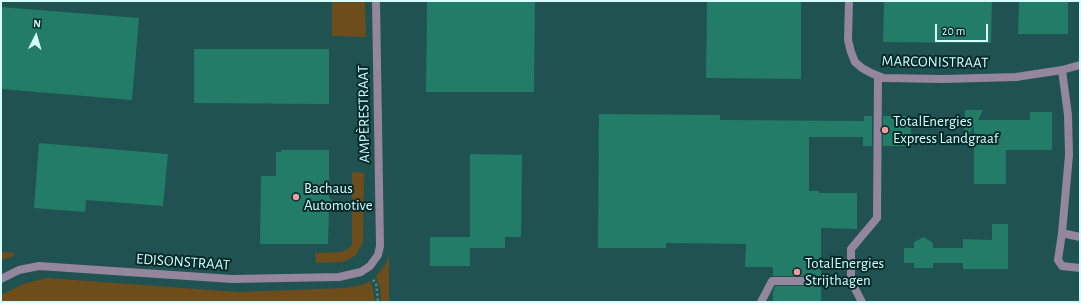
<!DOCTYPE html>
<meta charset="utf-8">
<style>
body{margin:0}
#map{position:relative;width:1081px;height:303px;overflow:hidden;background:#184544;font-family:"Alegreya Sans",sans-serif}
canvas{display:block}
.frame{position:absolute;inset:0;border:2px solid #d6fdfb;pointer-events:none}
.north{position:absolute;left:16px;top:16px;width:40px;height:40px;-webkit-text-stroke:3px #052a29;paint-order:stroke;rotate:5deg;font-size:11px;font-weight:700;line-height:16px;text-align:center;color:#d6fdfb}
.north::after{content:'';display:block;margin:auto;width:14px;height:18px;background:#d6fdfb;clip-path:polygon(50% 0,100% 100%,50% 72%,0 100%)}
.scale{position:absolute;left:935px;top:24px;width:53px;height:18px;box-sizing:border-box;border:2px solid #d6fdfb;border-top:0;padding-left:5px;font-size:12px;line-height:14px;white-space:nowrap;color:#d6fdfb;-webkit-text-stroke:3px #052a29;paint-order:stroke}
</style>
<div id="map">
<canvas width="1081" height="303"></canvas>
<div class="frame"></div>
<div class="north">N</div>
<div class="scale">20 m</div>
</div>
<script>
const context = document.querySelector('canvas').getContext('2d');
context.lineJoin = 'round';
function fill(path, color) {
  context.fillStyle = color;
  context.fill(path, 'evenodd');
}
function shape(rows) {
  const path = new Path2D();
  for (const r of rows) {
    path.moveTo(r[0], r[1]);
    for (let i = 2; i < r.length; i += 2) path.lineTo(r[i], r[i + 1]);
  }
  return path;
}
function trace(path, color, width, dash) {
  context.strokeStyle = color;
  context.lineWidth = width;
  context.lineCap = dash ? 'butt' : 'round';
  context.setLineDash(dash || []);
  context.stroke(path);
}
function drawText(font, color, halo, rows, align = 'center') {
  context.font = font + ' "Alegreya Sans",sans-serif';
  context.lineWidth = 4;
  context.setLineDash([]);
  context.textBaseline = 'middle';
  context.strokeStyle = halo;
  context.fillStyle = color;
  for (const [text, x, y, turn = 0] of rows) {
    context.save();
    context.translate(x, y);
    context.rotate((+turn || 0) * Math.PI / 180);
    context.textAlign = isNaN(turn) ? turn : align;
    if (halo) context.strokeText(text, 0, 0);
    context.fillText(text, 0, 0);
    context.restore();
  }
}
const built = shape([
 [1,1,1080,1,1080,302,1,302]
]);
const green = shape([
 [332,1,365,1,366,37,332,36],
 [352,172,364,173,363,242,356,255,344,262,316,263,315,253,342,252,352,246],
 [1,252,14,253,14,256,1,260],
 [389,254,389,302,381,302,380,288,376,276,386,264],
 [47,278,238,292,345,288,362,285,371,281,375,301,374,302,1,302,1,295,23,284]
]);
const building = shape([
 [427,1,535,1,534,92,426,92],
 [707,1,801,1,801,79,706,78],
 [884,1,992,1,991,43,883,42],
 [1019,1,1068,1,1068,34,1018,34],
 [1,7,139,18,132,100,1,89],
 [194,49,329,49,329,104,194,103],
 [965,110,983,110,978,120,1030,120,1030,112,1052,112,1052,150,1006,150,1006,184,974,184,974,126,964,143],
 [599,114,720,115,720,120,864,121,864,116,872,116,872,146,863,146,863,137,809,137,809,191,819,191,819,193,857,193,857,229,821,228,821,276,773,276,773,267,745,267,746,244,666,243,666,248,598,248],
 [883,116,911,116,911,146,883,146],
 [39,143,168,154,163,206,86,200,85,212,34,208],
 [281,150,329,150,329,197,333,202,329,210,328,244,260,244,261,176,276,176,276,152,281,152],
 [470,154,522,155,521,237,505,237,505,248,470,248],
 [992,224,1008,224,1008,269,963,269,963,263,933,263,933,268,914,268,914,263,904,263,904,248,914,248,914,242,924,237,933,243,933,248,963,248,963,239,992,240],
 [430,237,470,237,470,266,430,266],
 [775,286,821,286,821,302,773,301,773,292]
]);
const path = shape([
 [373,280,376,283,377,291,378,302]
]);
const lane = shape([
 [1062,70,1068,115,1069,155,1062,233,1080,237],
 [1062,233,1058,260,1062,266,1080,268],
 [851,281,851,249,877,218,878,76],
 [761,302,772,281,851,281,862,302]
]);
const street = shape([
 [849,1,848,40,851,52,855,62,862,68,871,73,883,78,944,79,1016,77,1062,70,1080,65],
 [1,279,19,270,39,266,232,279,339,277,361,272,370,266,378,255,380,246,376,1]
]);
const markers = [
 [885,130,4,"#f49aa3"],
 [296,197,4,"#f49aa3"],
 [797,272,4,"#f49aa3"]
];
const streetNames = [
 ["MARCONISTRAAT",935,62,1],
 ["AMPÈRESTRAAT",364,114,-91],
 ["EDISONSTRAAT",183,262,4]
];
const poiNames = [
 ["TotalEnergies",893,121],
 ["Express Landgraaf",893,138],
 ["Bachaus",304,188],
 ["Automotive",304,205],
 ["TotalEnergies",805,263],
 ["Strijthagen",805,280]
];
fill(built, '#1f5251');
fill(green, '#6e4d1d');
fill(building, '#237c67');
trace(path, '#618c8b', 2.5, [2, 3]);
trace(lane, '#94869c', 8);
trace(street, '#94869c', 8);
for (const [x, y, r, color] of markers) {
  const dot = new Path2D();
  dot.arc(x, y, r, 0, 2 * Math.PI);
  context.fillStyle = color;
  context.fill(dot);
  trace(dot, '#052a29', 1.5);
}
drawText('15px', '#d6fdfb', '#052a29', streetNames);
drawText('15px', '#d6fdfb', '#052a29', poiNames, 'left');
</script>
